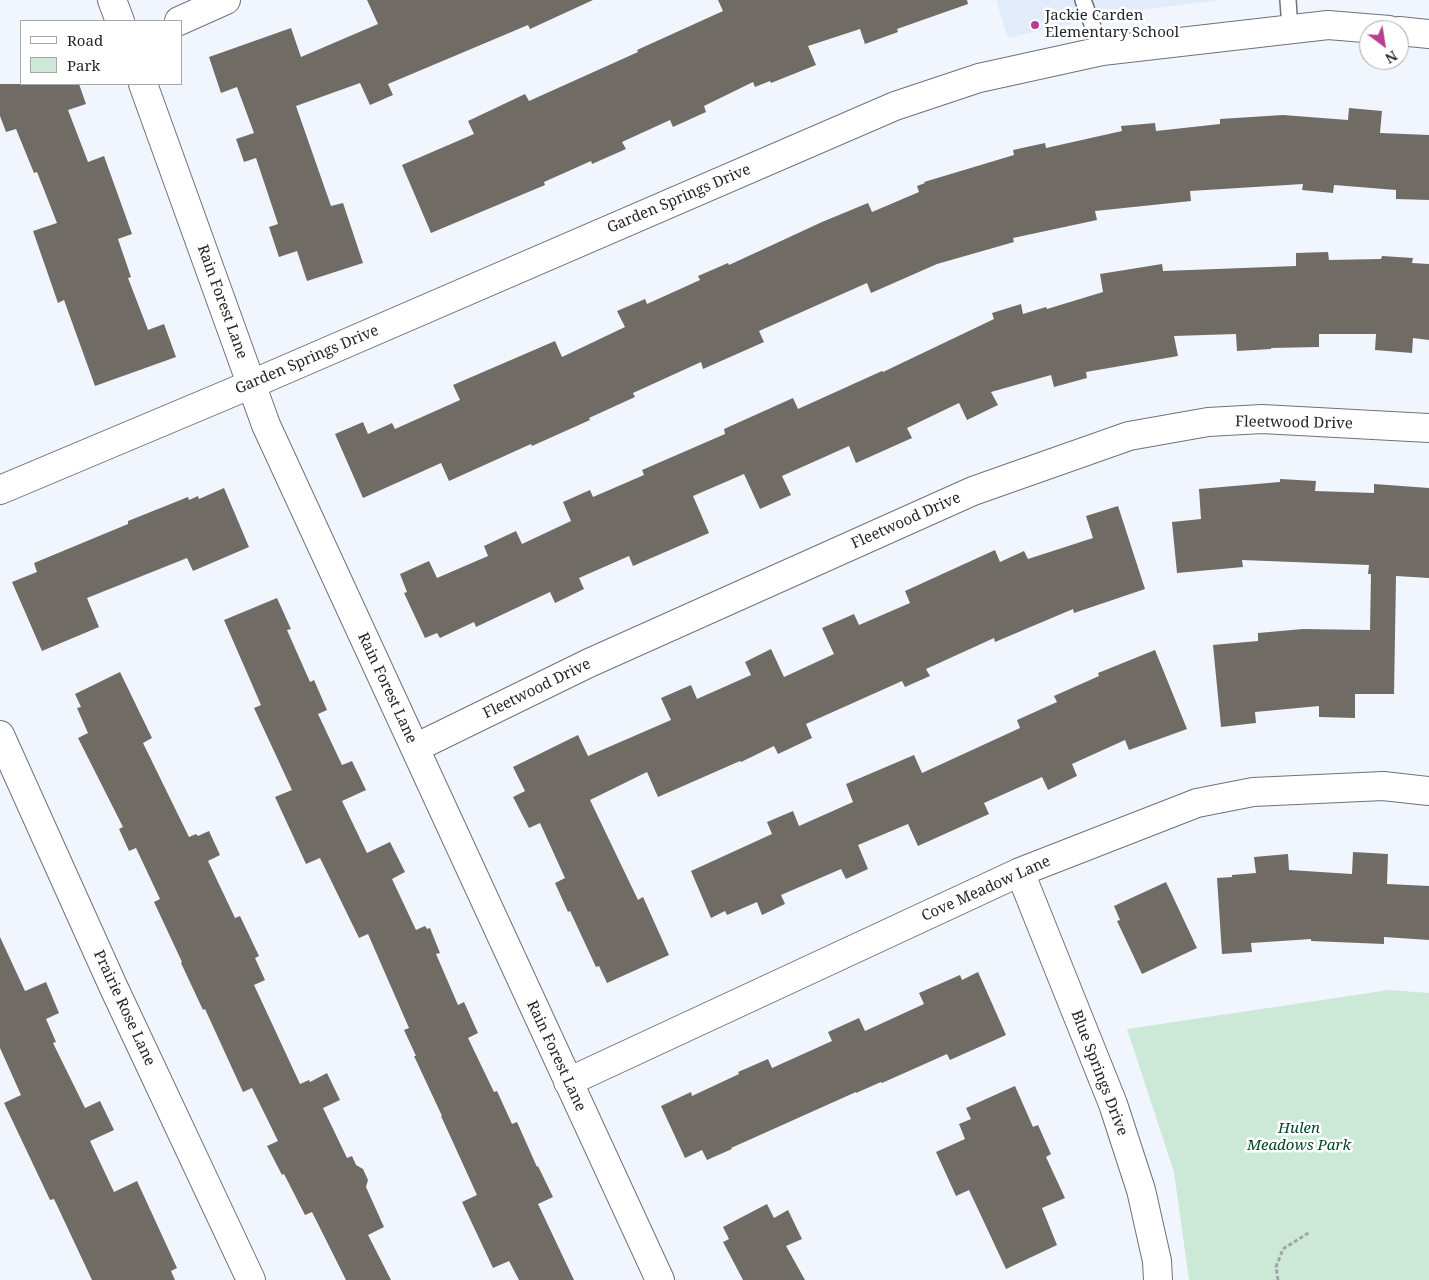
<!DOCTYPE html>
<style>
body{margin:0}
#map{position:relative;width:1429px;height:1280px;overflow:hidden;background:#f1f6fe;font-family:"Noto Serif",serif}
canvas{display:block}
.legend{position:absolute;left:20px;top:20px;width:162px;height:65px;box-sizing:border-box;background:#fff;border:1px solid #a7a8a9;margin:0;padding:6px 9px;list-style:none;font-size:15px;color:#242629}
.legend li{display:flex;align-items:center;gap:10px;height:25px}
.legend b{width:25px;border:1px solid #a7a8a9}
.north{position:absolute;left:1359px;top:20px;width:50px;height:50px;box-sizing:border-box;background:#fff;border:1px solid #a7a8a9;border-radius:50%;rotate:149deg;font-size:14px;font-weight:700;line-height:20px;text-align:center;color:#242629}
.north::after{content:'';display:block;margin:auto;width:18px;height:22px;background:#b73e91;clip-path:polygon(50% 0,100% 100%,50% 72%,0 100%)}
</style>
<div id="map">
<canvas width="1429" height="1280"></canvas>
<ul class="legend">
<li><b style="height:6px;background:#fff"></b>Road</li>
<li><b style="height:14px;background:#cce8d6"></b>Park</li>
</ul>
<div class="north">N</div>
</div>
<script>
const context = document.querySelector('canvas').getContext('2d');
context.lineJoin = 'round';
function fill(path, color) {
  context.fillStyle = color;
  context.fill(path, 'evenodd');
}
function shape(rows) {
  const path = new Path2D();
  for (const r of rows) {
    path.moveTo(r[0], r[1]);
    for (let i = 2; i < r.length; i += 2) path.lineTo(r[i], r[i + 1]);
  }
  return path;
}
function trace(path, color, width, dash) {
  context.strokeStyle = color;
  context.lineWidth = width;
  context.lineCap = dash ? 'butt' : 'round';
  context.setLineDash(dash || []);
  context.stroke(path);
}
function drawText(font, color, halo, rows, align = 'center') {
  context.font = font + ' "Noto Serif",serif';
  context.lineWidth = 5;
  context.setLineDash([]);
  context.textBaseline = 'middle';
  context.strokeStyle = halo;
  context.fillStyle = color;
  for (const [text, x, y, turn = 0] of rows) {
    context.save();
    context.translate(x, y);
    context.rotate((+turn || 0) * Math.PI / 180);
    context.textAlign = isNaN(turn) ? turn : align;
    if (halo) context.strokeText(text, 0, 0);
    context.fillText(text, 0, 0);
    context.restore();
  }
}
const built = shape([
 [996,0,1222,0,1124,12,1008,38]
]);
const green = shape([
 [1389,990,1429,993,1429,1280,1189,1280,1174,1172,1127,1029]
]);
const building = shape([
 [367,0,593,0,530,29,528,25,388,84,393,95,370,105,360,83,296,106,331,206,343,203,363,263,307,281,297,251,279,257,269,227,278,224,256,158,244,162,236,139,254,133,237,87,221,93,209,57,291,28,301,57,378,24],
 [718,0,967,0,968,4,897,29,898,32,865,44,860,29,808,46,816,65,771,83,770,81,755,87,753,82,704,106,706,112,673,127,670,120,622,142,626,149,592,164,591,161,544,182,545,185,431,233,402,165,474,134,468,121,525,94,529,101,638,52,637,50,723,11],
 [0,84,79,84,86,104,68,110,88,162,104,156,132,234,118,239,131,277,128,278,148,330,164,324,176,357,95,386,64,300,58,303,33,231,57,223,37,172,34,173,16,129,6,132,0,116],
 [1349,108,1382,111,1380,133,1429,135,1429,200,1396,199,1396,190,1334,185,1333,193,1302,190,1303,184,1190,191,1191,201,1095,211,1097,220,1013,238,1014,242,937,264,871,293,867,283,759,331,764,342,703,369,701,362,633,393,635,397,589,418,590,420,532,446,531,444,449,481,441,463,363,498,335,434,363,422,368,434,392,423,395,429,460,400,453,385,555,341,562,357,625,327,617,311,645,299,647,304,700,280,698,276,728,263,729,265,822,222,868,203,872,212,919,192,917,186,925,183,924,182,1014,155,1013,150,1045,143,1046,148,1122,131,1121,126,1155,123,1156,131,1220,124,1220,119,1283,115,1348,120],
 [1328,252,1329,260,1381,259,1382,256,1413,258,1412,263,1429,264,1429,340,1413,338,1412,353,1375,350,1376,334,1319,334,1319,347,1271,348,1271,349,1237,351,1236,334,1174,336,1178,356,1086,372,1087,378,1054,387,1051,375,991,392,998,405,967,420,959,403,907,428,912,438,856,463,849,446,782,476,791,495,760,509,744,474,693,496,709,533,633,566,629,556,579,578,584,589,555,603,550,592,476,627,474,622,440,638,437,633,425,638,404,593,407,592,400,574,429,561,437,578,488,556,484,546,516,531,522,544,571,521,563,502,590,490,593,497,644,475,642,470,725,434,724,429,793,398,798,409,882,371,883,372,994,319,992,313,1021,304,1023,314,1046,307,1047,309,1103,292,1100,274,1162,264,1163,271,1296,266,1296,253],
 [1280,479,1316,481,1315,491,1374,493,1374,484,1429,488,1429,578,1396,576,1394,694,1355,694,1355,718,1319,717,1319,706,1255,712,1256,723,1221,727,1213,645,1258,641,1258,633,1303,629,1370,630,1371,574,1368,574,1369,565,1242,560,1243,567,1177,573,1172,522,1201,519,1199,489,1280,482],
 [224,488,249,547,193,571,187,558,87,598,99,627,42,651,12,582,37,572,34,563,128,524,128,521,188,497,189,500,198,496,199,499],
 [1118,506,1145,589,1074,613,1073,609,995,642,994,638,926,669,930,676,905,687,902,681,806,724,812,738,778,754,774,746,741,762,740,761,658,797,647,772,590,800,638,900,643,897,669,955,607,983,599,966,596,967,570,911,568,912,555,883,565,878,540,823,529,828,513,797,525,791,513,767,578,735,588,756,671,720,661,698,691,685,697,699,751,675,745,662,771,649,784,677,834,654,822,628,854,614,859,625,910,603,905,591,995,550,1000,562,1024,551,1028,559,1093,538,1086,516],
 [277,598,291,629,287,630,310,682,314,680,327,710,318,714,342,765,352,761,366,790,342,801,367,853,390,842,405,872,392,879,416,930,425,926,427,929,430,928,440,953,436,954,458,1005,464,1002,478,1033,468,1038,494,1092,497,1091,512,1124,517,1122,537,1167,538,1166,553,1197,538,1204,574,1280,519,1280,509,1261,493,1268,462,1202,477,1195,441,1116,442,1116,414,1056,416,1056,404,1030,409,1028,368,934,359,938,320,858,306,864,275,797,292,790,254,708,261,705,224,620],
 [1155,650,1187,729,1129,750,1125,740,1072,764,1077,776,1048,790,1042,777,984,803,989,814,918,846,908,824,858,845,868,869,846,879,841,869,781,895,785,904,762,915,757,902,727,915,725,911,711,918,691,871,772,834,767,822,793,811,799,826,853,802,846,784,914,755,922,773,1020,728,1017,720,1057,702,1054,696,1099,676,1098,673],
 [120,672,152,738,143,743,189,837,196,834,198,836,209,831,220,855,208,861,235,918,240,916,259,956,255,958,265,980,254,985,300,1084,309,1080,310,1082,327,1073,340,1100,323,1108,347,1158,352,1156,356,1165,363,1169,368,1180,366,1187,384,1227,368,1235,391,1280,346,1280,312,1212,305,1215,284,1174,282,1175,267,1146,278,1141,252,1088,243,1092,205,1009,203,1010,181,963,182,962,154,902,160,899,136,848,129,851,119,829,123,827,78,738,88,733,77,708,81,707,75,694],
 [1353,852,1388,854,1387,884,1429,886,1429,940,1384,937,1384,944,1311,941,1311,939,1251,943,1252,952,1222,954,1217,878,1232,877,1232,875,1256,873,1254,857,1288,854,1289,870,1352,874],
 [1166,882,1197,948,1142,974,1117,921,1120,920,1114,906],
 [0,937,25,991,46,982,59,1013,46,1019,56,1042,53,1043,85,1108,100,1101,114,1130,90,1141,114,1192,137,1181,177,1268,171,1271,175,1280,92,1280,54,1199,50,1200,4,1103,21,1095,0,1048],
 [978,972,1006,1035,950,1060,947,1054,882,1083,881,1082,856,1093,856,1092,731,1148,732,1149,707,1160,702,1150,685,1158,661,1106,691,1092,692,1096,739,1074,738,1072,768,1059,772,1068,832,1041,828,1032,859,1018,865,1031,924,1004,919,993,960,975,962,980],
 [1015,1086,1033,1127,1038,1125,1051,1154,1046,1157,1065,1198,1042,1208,1057,1245,1006,1269,969,1190,956,1196,936,1152,965,1139,959,1124,971,1119,966,1108],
 [767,1204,774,1218,788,1210,802,1239,786,1246,805,1280,743,1280,723,1242,729,1239,723,1227]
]);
const path = shape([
 [1278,1280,1276,1267,1283,1249,1310,1232]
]);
const lane = shape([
 [1083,0,1102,51],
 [1288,0,1290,29]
]);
const street = shape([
 [112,0,120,21],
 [179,21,226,0],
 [143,84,266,425,660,1280],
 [0,735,113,986,251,1280],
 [415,748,589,663,973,491,1129,436,1208,422,1262,419,1429,428],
 [1020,872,1113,1104,1141,1190,1157,1261,1158,1280],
 [568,1082,1020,872,1197,803,1253,792,1383,786,1429,791]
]);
const secondary = shape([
 [1399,31,1429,34],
 [0,490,252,384,895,106,979,78,1102,51,1328,25,1389,30]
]);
const markers = [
 [1035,25,5,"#b73e91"]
];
const poiNames = [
 ["Jackie Carden",1045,16],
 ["Elementary School",1045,33]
];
const streetNames = [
 ["Garden Springs Drive",679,199,-23],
 ["Rain Forest Lane",222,302,70],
 ["Garden Springs Drive",307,360,-23],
 ["Fleetwood Drive",1294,423,1],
 ["Fleetwood Drive",906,521,-24],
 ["Rain Forest Lane",387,688,65],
 ["Fleetwood Drive",537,689,-26],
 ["Cove Meadow Lane",986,889,-24],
 ["Prairie Rose Lane",124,1008,65],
 ["Rain Forest Lane",556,1056,65],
 ["Blue Springs Drive",1099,1073,69]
];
const parkNames = [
 ["Hulen",1299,1129],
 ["Meadows Park",1299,1146]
];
fill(built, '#e1ebf9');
fill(green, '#cce8d6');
fill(building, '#716b65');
trace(lane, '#6d7278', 18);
trace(street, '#6d7278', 30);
trace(secondary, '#6d7278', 30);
trace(path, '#a1a5ab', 3, [4, 2.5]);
trace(lane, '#fff', 15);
trace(street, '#fff', 28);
trace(secondary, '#fff', 28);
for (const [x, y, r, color] of markers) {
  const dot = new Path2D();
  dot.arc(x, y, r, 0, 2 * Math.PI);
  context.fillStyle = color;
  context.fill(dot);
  trace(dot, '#fff', 2);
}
drawText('15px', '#242629', '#fff', poiNames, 'left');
drawText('15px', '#242629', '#fff', streetNames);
drawText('italic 15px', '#014528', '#fff', parkNames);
</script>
